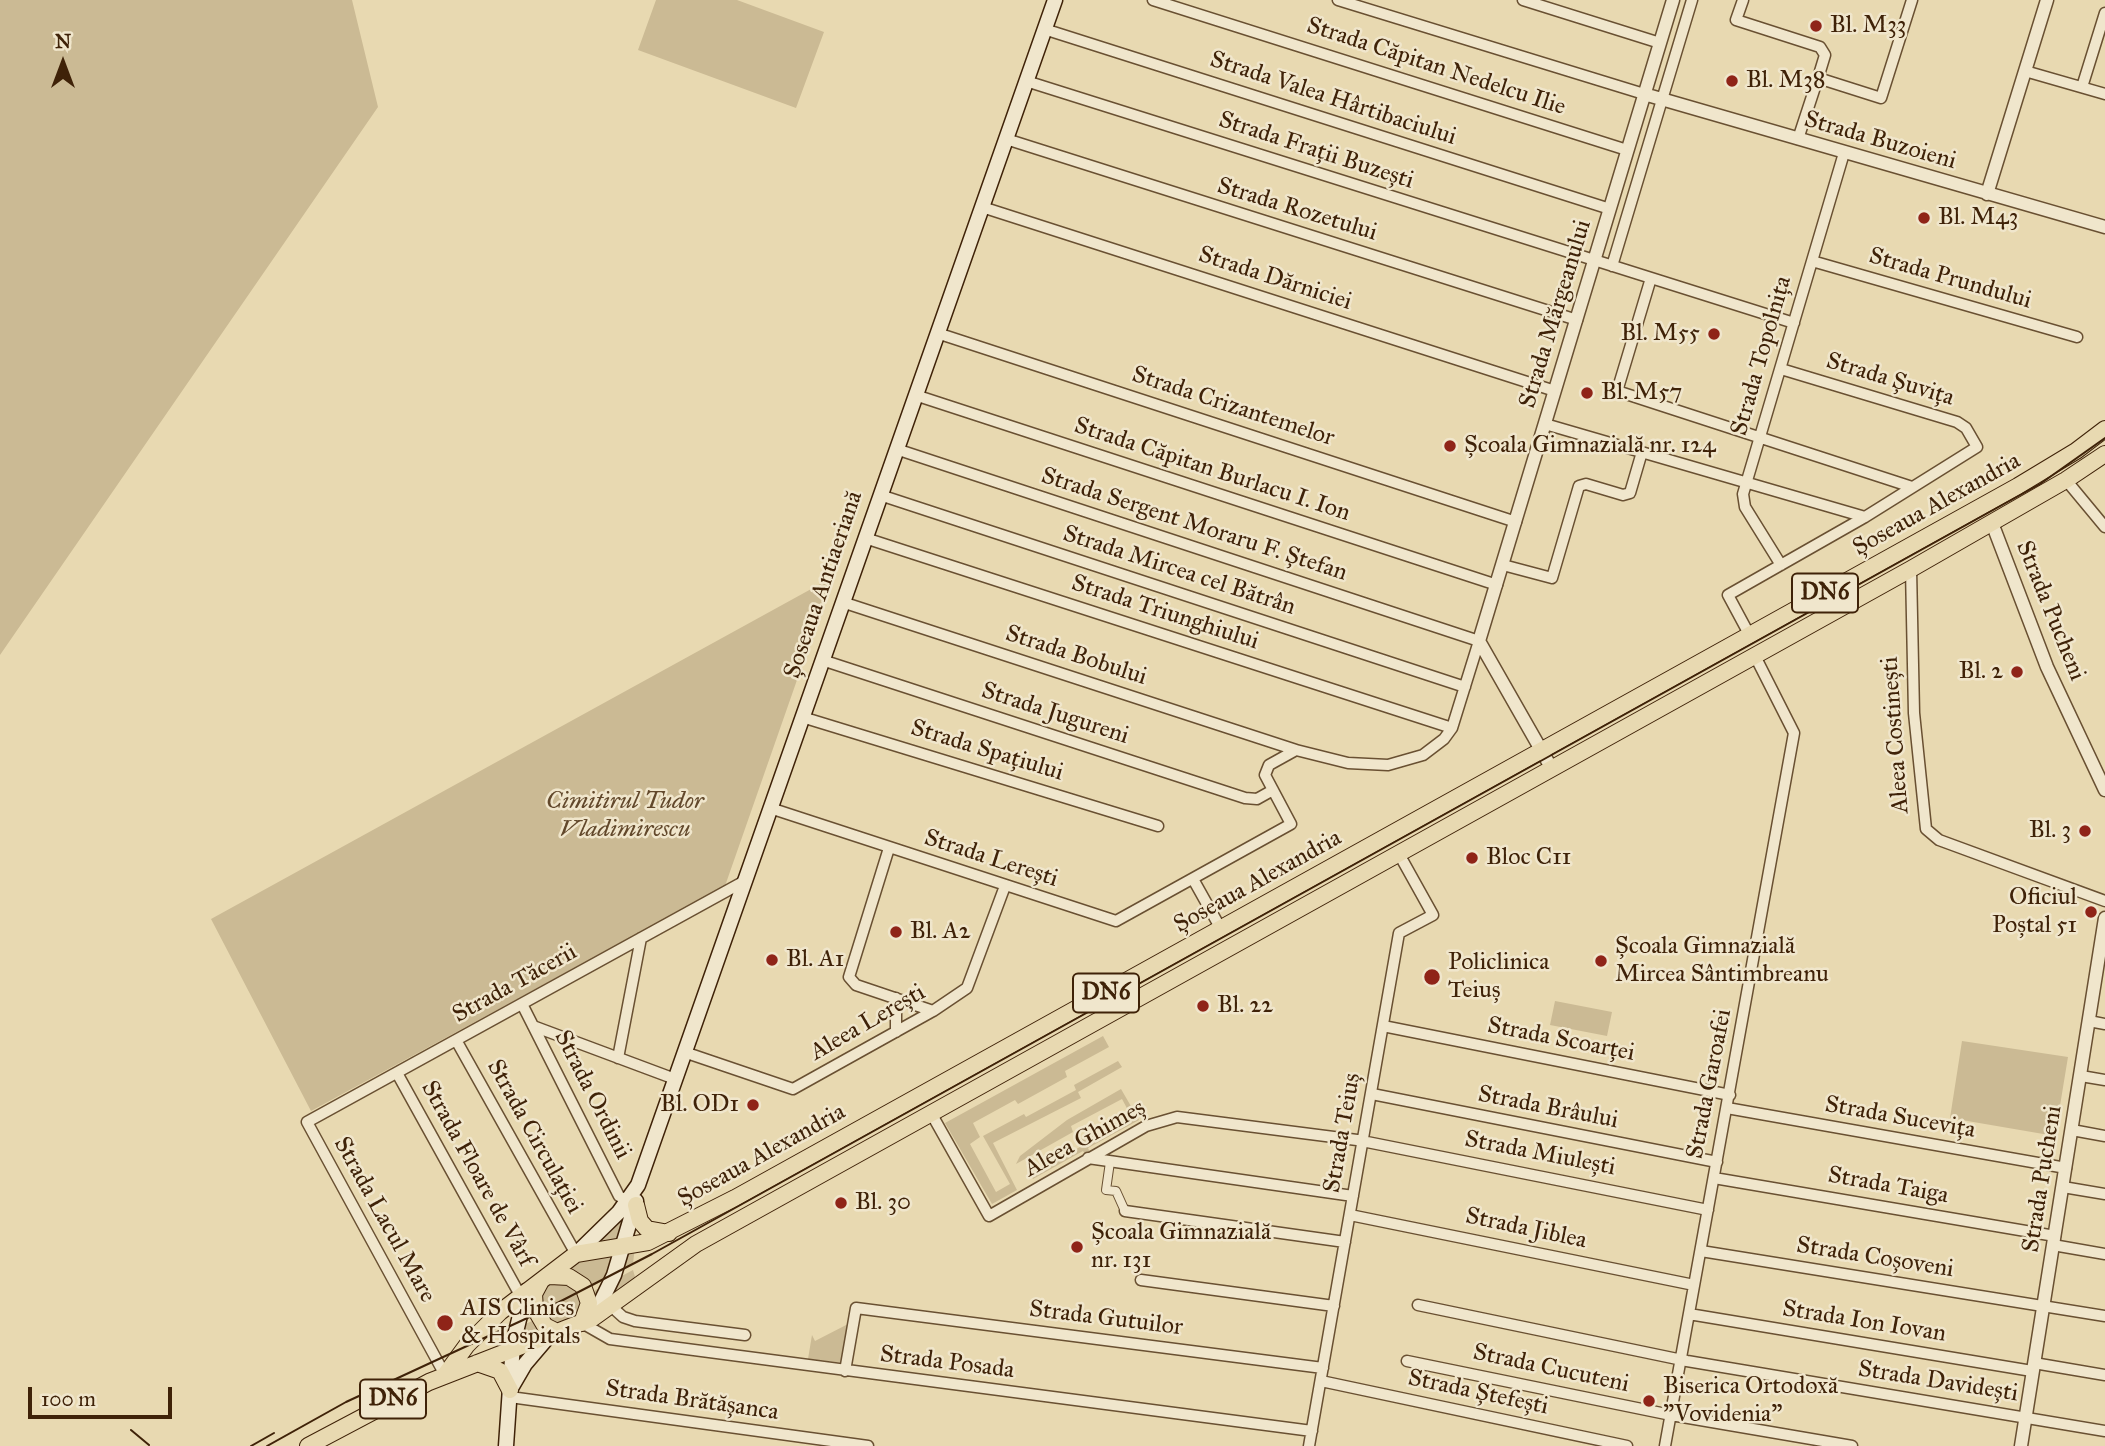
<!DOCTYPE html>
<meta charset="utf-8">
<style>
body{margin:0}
#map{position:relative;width:2105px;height:1446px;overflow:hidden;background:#e8d9b1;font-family:"IM FELL Great Primer",serif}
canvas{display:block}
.north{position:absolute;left:28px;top:28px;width:70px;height:70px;-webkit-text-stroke:5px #f0e6cc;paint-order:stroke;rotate:0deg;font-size:19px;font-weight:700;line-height:28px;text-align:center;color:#3f2208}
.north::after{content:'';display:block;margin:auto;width:24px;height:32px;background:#3f2208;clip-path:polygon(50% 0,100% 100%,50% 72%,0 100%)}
.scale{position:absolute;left:28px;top:1387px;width:144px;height:32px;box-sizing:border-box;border:4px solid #3f2208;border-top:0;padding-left:9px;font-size:21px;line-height:24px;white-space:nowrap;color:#3f2208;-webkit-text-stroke:5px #f0e6cc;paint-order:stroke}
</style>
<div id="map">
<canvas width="2105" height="1446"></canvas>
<div class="north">N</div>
<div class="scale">100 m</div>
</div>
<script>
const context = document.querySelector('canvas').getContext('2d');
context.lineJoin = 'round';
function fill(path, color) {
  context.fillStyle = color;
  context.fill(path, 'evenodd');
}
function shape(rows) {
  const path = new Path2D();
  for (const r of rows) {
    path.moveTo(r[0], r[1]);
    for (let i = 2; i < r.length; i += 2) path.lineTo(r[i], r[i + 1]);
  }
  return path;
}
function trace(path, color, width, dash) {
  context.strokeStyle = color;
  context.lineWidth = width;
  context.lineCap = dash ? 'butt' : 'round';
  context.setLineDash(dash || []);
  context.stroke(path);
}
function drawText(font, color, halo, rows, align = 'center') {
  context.font = font + ' "IM FELL Great Primer",serif';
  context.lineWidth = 5;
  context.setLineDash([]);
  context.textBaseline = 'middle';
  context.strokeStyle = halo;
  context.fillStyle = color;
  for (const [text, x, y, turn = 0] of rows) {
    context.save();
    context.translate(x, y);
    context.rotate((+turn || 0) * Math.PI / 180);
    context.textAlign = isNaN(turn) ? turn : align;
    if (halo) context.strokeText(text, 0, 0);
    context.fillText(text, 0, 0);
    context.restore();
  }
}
const green = shape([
 [0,0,352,0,378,107,0,655],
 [656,0,737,0,824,32,796,108,638,50],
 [833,577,725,886,311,1111,211,919],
 [1555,1001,1612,1012,1607,1036,1550,1025],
 [1103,1036,1109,1047,1065,1071,1067,1077,1018,1104,1015,1100,973,1123,980,1137,970,1144,996,1192,1010,1184,983,1136,1024,1114,1026,1117,1076,1090,1074,1085,1118,1061,1122,1067,1078,1092,1081,1098,993,1143,1017,1190,992,1204,945,1123],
 [1962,1041,2068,1057,2055,1136,1950,1118],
 [1121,1089,1139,1120,1088,1148,1091,1155,1087,1157,1083,1151,1033,1179,1030,1174,1080,1147,1077,1141,1129,1112,1122,1099,1071,1126,1073,1132,1016,1164,1020,1156,1067,1120],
 [630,1197,623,1247,635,1246,633,1264,586,1290,588,1294,633,1270,638,1287,512,1350,516,1328,539,1318,536,1314,517,1323,522,1302],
 [850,1323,845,1363,808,1359,812,1335,815,1341]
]);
const pedestrian = shape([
 [1110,1162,1106,1190,1116,1191,1125,1211]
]);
const minor = shape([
 [1153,0,1627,150],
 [1338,0,1644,94],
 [1523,0,1660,43],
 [1743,0,1736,20,1820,47,1825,55,1818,78,1881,98,1912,0],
 [1044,29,1610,209],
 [2025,71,2105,94],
 [1026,81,1794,323],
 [2082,87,2105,13],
 [1006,139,1577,320],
 [1798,139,1818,78],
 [982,207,1555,391],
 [1812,261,2077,337],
 [1612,266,1692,0],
 [1651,278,1618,388,1620,392,1912,487],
 [937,333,1516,522],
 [915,395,1497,585],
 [1545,424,1865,517],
 [2066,480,2105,527],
 [880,495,1465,687],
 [865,538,1452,728],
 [1503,565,1552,578,1579,486,1586,484,1623,495,1630,493,1642,452],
 [1781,565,1745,507,1743,494,1844,153],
 [1911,569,1914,713,1926,829,1939,840,2105,901],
 [842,602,1296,750],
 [1749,634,1728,595,1865,517,1977,447,1966,428,1957,422,1781,369],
 [822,660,1245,798,1257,799,1273,790],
 [802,717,1158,826],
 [770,808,1116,921,1291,824,1265,775,1269,765,1296,750,1348,763,1388,765,1423,755,1444,739,1452,728,1479,641,896,449],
 [889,848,849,977,856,985,933,1011],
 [1193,879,1221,929],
 [896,998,896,1032],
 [522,1004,619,1196,628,1201],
 [2089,1021,2105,1024],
 [533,1026,675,1079],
 [1383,1026,1730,1095],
 [456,1040,576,1254],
 [684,1052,793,1089,933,1011,967,988,1005,886],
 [618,1058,641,938],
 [397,1073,520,1295],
 [2081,1076,2105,1080],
 [1372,1094,1717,1162],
 [1727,1108,2066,1168],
 [931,1113,989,1216,1146,1126,1177,1117,1357,1140,1708,1210],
 [2072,1130,2105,1136],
 [1088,1158,1353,1196],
 [1714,1178,2055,1236],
 [2063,1187,2105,1194],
 [1125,1211,1345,1242],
 [1350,1215,1694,1285],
 [2053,1245,2105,1254],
 [1701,1251,2105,1316],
 [1141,1280,1334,1306],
 [1418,1305,1687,1361,2105,1431],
 [612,1307,623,1317,635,1321,745,1335],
 [1689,1314,2032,1371],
 [582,1323,610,1339,1312,1431],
 [1407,1361,1671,1415,1852,1446],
 [2034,1363,2105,1375],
 [845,1371,856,1308,1323,1368],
 [445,1375,307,1122,743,882],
 [1321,1381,1627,1446],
 [510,1397,868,1446],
 [1309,1446,1399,933,1433,915,1399,854],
 [1665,1446,1794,733,1755,656]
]);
const tertiary = shape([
 [1644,94,2105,227],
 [1987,194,2047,0],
 [1992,523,2047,667,2105,790],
 [1552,769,1479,641,1673,0],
 [2021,1446,2105,918]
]);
const secondary = shape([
 [576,1254,619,1212,638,1185,1055,0],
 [594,1316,614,1275,636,1201],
 [511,1388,525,1364,548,1337],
 [506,1446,513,1344,526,1291]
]);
const primary = shape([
 [636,1205,640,1221,647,1229,669,1233],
 [550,1276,569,1277,583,1286,589,1303,582,1323],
 [541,1281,534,1294,535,1309,545,1326,559,1333],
 [477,1363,500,1371,510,1390],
 [445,1375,467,1345,500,1312,576,1254,648,1242,735,1198,2018,486,2076,451,2105,429],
 [308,1446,429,1382,593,1318,696,1244,1911,569,2066,480,2105,454]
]);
const tram = shape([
 [131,1430,149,1445],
 [251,1446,274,1433],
 [267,1446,346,1402,536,1314,652,1254,2040,484,2105,438]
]);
const markers = [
 [1816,26,7,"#8f2418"],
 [1732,81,7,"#8f2418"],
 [1924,218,7,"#8f2418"],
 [1714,334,7,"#8f2418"],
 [1587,393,7,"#8f2418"],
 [1450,446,7,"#8f2418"],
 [2017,672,7,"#8f2418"],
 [2085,831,7,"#8f2418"],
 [1472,858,7,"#8f2418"],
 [2091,912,7,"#8f2418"],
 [896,932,7,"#8f2418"],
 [772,960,7,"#8f2418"],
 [1601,961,7,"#8f2418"],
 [1432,977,9,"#8f2418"],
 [1203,1006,7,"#8f2418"],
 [753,1105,7,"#8f2418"],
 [841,1203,7,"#8f2418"],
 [1077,1247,7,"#8f2418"],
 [445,1323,9,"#8f2418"],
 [1649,1401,7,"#8f2418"]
];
const shields = [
 [1825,593,66],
 [1106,993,66],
 [393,1399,66]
];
const shieldNames = [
 ["DN6",1825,593],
 ["DN6",1106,993],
 ["DN6",393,1399]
];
const poiNames = [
 ["Bl. M33",1830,26],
 ["Bl. M38",1746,81],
 ["Bl. M43",1938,218],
 ["Bl. M55",1700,334,"right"],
 ["Bl. M57",1601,393],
 ["Școala Gimnazială nr. 124",1464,446],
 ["Bl. 2",2003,672,"right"],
 ["Bl. 3",2071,831,"right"],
 ["Bloc C11",1486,858],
 ["Oficiul",2077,898,"right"],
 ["Poștal 51",2077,926,"right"],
 ["Bl. A2",910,932],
 ["Școala Gimnazială",1615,947],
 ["Mircea Sântimbreanu",1615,975],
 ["Bl. A1",786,960],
 ["Policlinica",1448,963],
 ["Teiuș",1448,991],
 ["Bl. 22",1217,1006],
 ["Bl. OD1",739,1105,"right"],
 ["Bl. 30",855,1203],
 ["Școala Gimnazială",1091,1233],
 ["nr. 131",1091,1261],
 ["AIS Clinics",461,1309],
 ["& Hospitals",461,1337],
 ["Biserica Ortodoxă",1663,1387],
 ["\"Vovidenia\"",1663,1415]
];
const streetNames = [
 ["Strada Căpitan Nedelcu Ilie",1436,67,18],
 ["Strada Valea Hârtibaciului",1333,99,18],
 ["Strada Buzoieni",1880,141,16],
 ["Strada Frații Buzești",1316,151,18],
 ["Strada Rozetului",1297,210,17],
 ["Strada Dărniciei",1275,279,18],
 ["Strada Prundului",1950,279,16],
 ["Strada Mărgeanului",1556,314,-73],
 ["Strada Topolnița",1762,356,-74],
 ["Strada Șuvița",1890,380,17],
 ["Strada Crizantemelor",1233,407,18],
 ["Strada Căpitan Burlacu I. Ion",1212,470,18],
 ["Șoseaua Alexandria",1937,505,-29],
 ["Strada Sergent Moraru F. Ștefan",1194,525,18],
 ["Strada Mircea cel Bătrân",1179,571,18],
 ["Șoseaua Antiaeriană",824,585,-71],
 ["Strada Pucheni",2050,611,68],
 ["Strada Triunghiului",1165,613,18],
 ["Strada Bobului",1076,656,18],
 ["Strada Jugureni",1055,714,18],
 ["Aleea Costinești",1896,735,-94],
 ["Strada Spațiului",987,751,17],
 ["Strada Lerești",991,859,18],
 ["Șoseaua Alexandria",1258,882,-29],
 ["Strada Tăcerii",515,984,-29],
 ["Aleea Lerești",868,1023,-30],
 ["Strada Scoarței",1561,1040,11],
 ["Strada Garoafei",1710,1084,-79],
 ["Strada Ordinii",592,1095,63],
 ["Strada Brâului",1548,1108,11],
 ["Strada Sucevița",1900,1118,10],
 ["Strada Teiuș",1343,1133,-80],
 ["Strada Circulației",534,1137,61],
 ["Aleea Ghimeș",1085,1139,-29],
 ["Strada Miulești",1540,1154,11],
 ["Șoseaua Alexandria",762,1156,-29],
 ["Strada Floare de Vârf",477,1174,61],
 ["Strada Pucheni",2043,1179,-81],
 ["Strada Taiga",1888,1186,10],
 ["Strada Lacul Mare",384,1220,61],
 ["Strada Jiblea",1526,1229,12],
 ["Strada Coșoveni",1875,1258,9],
 ["Strada Gutuilor",1106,1319,7],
 ["Strada Ion Iovan",1864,1322,9],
 ["Strada Posada",947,1363,7],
 ["Strada Cucuteni",1551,1369,12],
 ["Strada Davidești",1938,1382,9],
 ["Strada Ștefești",1478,1393,12],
 ["Strada Brătășanca",692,1401,8]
];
const parkNames = [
 ["Cimitirul Tudor",625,802],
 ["Vladimirescu",625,830]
];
fill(green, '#cbba94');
trace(pedestrian, '#695032', 10);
trace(minor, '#695032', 13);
trace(tertiary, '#695032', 15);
trace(secondary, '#3f2208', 17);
trace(primary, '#3f2208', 18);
trace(pedestrian, '#f0e6cc', 8);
trace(minor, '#f0e6cc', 10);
trace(tertiary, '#f0e6cc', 12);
trace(secondary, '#f0e6cc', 14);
trace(primary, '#e8d9b1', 16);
trace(tram, '#3f2208', 2);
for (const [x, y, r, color] of markers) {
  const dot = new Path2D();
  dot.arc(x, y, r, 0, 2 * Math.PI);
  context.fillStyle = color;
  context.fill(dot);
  trace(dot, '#f0e6cc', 2.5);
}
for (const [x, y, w] of shields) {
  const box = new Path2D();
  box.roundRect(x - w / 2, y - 19.5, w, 39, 5);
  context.fillStyle = '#f0e6cc';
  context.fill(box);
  trace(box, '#3f2208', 2);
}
drawText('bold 23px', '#3f2208', null, shieldNames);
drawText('24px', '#3f2208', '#f0e6cc', poiNames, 'left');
drawText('24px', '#3f2208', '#f0e6cc', streetNames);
drawText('italic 24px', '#62482b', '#f0e6cc', parkNames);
</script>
